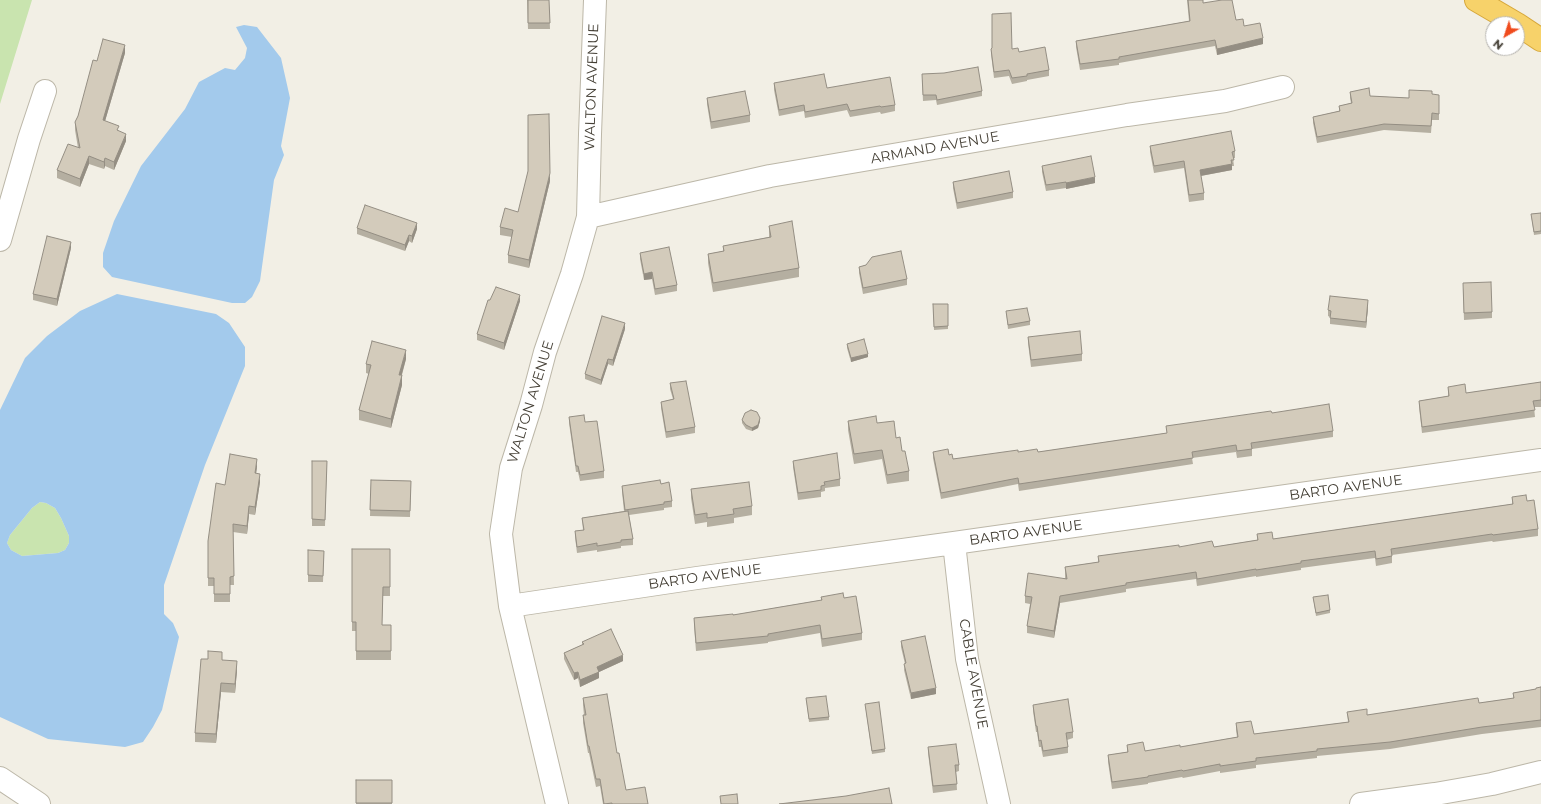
<!DOCTYPE html>
<style>
body{margin:0}
#map{position:relative;width:1541px;height:804px;overflow:hidden;background:#f2efe5;font-family:Montserrat,sans-serif}
canvas{display:block}
.north{position:absolute;left:1485px;top:16px;width:40px;height:40px;box-sizing:border-box;background:#fff;border:1px solid #b4b2ae;border-radius:50%;rotate:219deg;font-size:11px;font-weight:700;line-height:16px;text-align:center;color:#443f35}
.north::after{content:'';display:block;margin:auto;width:14px;height:18px;background:#f04b1d;clip-path:polygon(50% 0,100% 100%,50% 72%,0 100%)}
</style>
<div id="map">
<canvas width="1541" height="804"></canvas>
<div class="north">N</div>
</div>
<script>
const context = document.querySelector('canvas').getContext('2d');
context.lineJoin = 'round';
function fill(path, color) {
  context.fillStyle = color;
  context.fill(path, 'evenodd');
}
function shape(rows) {
  const path = new Path2D();
  for (const r of rows) {
    path.moveTo(r[0], r[1]);
    for (let i = 2; i < r.length; i += 2) path.lineTo(r[i], r[i + 1]);
  }
  return path;
}
function trace(path, color, width, dash) {
  context.strokeStyle = color;
  context.lineWidth = width;
  context.lineCap = dash ? 'butt' : 'round';
  context.setLineDash(dash || []);
  context.stroke(path);
}
function drawText(font, color, halo, rows, align = 'center') {
  context.font = font + ' Montserrat,sans-serif';
  context.lineWidth = 3;
  context.setLineDash([]);
  context.textBaseline = 'middle';
  context.strokeStyle = halo;
  context.fillStyle = color;
  for (const [text, x, y, turn = 0] of rows) {
    context.save();
    context.translate(x, y);
    context.rotate((+turn || 0) * Math.PI / 180);
    context.textAlign = isNaN(turn) ? turn : align;
    if (halo) context.strokeText(text, 0, 0);
    context.fillText(text, 0, 0);
    context.restore();
  }
}
const green = shape([
 [0,0,32,0,0,104],
 [40,502,46,503,55,508,61,518,69,536,69,543,65,550,58,553,22,556,11,550,7,543,10,535,32,508]
]);
const water = shape([
 [244,25,257,27,281,58,290,98,281,146,284,155,274,180,260,281,252,297,245,303,232,303,112,277,103,267,103,253,114,221,141,166,185,109,199,82,225,68,235,70,245,58,247,48,236,27],
 [117,294,216,314,229,323,245,347,245,366,205,465,164,585,164,614,173,623,179,637,162,710,153,727,143,742,125,747,48,739,0,717,0,410,25,358,47,336,80,311],
 [40,502,46,503,55,508,61,518,69,536,69,543,65,550,58,553,22,556,11,550,7,543,10,535,32,508]
]);
const minor = shape([
 [588,217,770,176,1127,115,1225,101,1283,87],
 [0,240,29,139,45,91],
 [954,543,967,659,999,804],
 [510,606,697,578,954,543,1541,460],
 [0,778,39,804],
 [557,804,510,606,501,534,511,468,531,405,545,352,572,274,588,217,590,134,595,0],
 [1361,804,1435,794,1492,784,1541,772]
]);
const highway = shape([
 [1476,0,1517,24],
 [1517,24,1541,40]
]);
const wall = shape([
 [527,0,549,0,550,29,528,29],
 [1187,0,1203,0,1203,3,1236,20,1244,26,1263,44,1217,55,1215,46,1119,63,1119,65,1080,70,1076,47,1076,41,1189,21],
 [991,49,1012,49,1019,52,1049,70,1049,76,1027,80,1027,81,1012,84,1009,76,994,78,991,54],
 [125,53,105,121,119,131,126,141,114,170,105,166,104,169,89,164,80,187,57,178,57,170,78,148,75,130,75,122,78,116,97,61],
 [922,80,982,91,982,96,937,105,936,100,923,101],
 [774,83,827,88,895,105,895,111,881,114,880,112,850,117,847,110,805,118,804,111,779,116,774,90],
 [1350,92,1370,96,1409,98,1432,94,1439,101,1439,120,1432,120,1431,133,1384,130,1317,143,1313,123,1313,117,1339,111,1339,106,1351,103,1350,98],
 [707,98,750,115,750,122,711,129,707,104],
 [1150,146,1235,151,1235,158,1233,158,1234,166,1232,166,1232,170,1201,176,1204,193,1204,200,1189,202,1184,168,1154,173,1150,152],
 [1042,166,1095,183,1066,189,1066,188,1046,191,1042,172],
 [550,181,529,268,508,263,508,255,512,237,500,235,500,227,518,212],
 [953,182,1013,192,1013,198,957,209,953,188],
 [1541,213,1541,234,1534,235,1531,214],
 [769,226,799,268,799,277,713,292,708,263,708,254,723,251,723,246,769,237],
 [357,228,417,229,412,243,409,241,405,251,357,234],
 [71,248,57,306,33,300,33,294],
 [640,253,677,285,677,291,655,295,652,279,644,280,640,259],
 [866,265,907,279,907,285,863,294,859,273,859,267],
 [1463,289,1492,312,1492,318,1464,320],
 [490,300,520,301,504,350,477,340,477,334],
 [948,304,948,329,934,330,933,305],
 [1368,307,1366,328,1330,324,1330,317,1328,316,1328,310],
 [1006,311,1030,321,1030,325,1008,329],
 [625,329,613,366,608,364,601,385,585,379,585,374],
 [1028,337,1082,354,1082,361,1031,367,1028,343],
 [847,344,868,357,851,362,847,348],
 [406,359,402,375,402,385,391,428,359,420,359,410,369,374,366,373,366,364],
 [1541,382,1541,407,1534,407,1535,417,1422,433,1419,407,1419,401,1448,396,1448,387,1466,393],
 [670,383,695,427,695,433,666,438,661,408,661,402,673,399,670,389],
 [1272,413,1333,431,1333,437,1252,449,1252,456,1237,458,1236,452,1192,458,1193,464,1019,491,1018,484,941,499,933,458,933,452,949,455,953,459,1018,452,1038,452,1167,433,1166,426],
 [569,417,585,422,604,471,604,478,580,481,578,472,576,472,569,423],
 [742,420,760,421,758,428,752,431,746,429,742,423],
 [848,421,896,438,909,471,909,481,887,484,882,459,854,464,848,430],
 [312,461,327,461,325,526,312,526],
 [793,461,840,479,840,486,825,488,825,491,821,492,821,497,798,500,793,467],
 [257,467,256,473,260,482,255,515,249,514,247,534,233,532,234,585,230,585,230,602,214,602,214,586,208,586,208,541],
 [371,480,411,481,410,517,370,516],
 [661,484,672,501,672,507,664,508,664,510,629,515,633,539,633,545,621,546,621,548,597,552,597,550,577,553,575,537,575,531,583,530,582,518,624,511,622,492,622,486],
 [691,489,752,506,752,515,734,518,734,523,707,527,707,522,695,524,691,498],
 [1512,497,1527,501,1538,529,1538,536,1493,542,1492,541,1392,555,1392,563,1376,566,1375,558,1301,568,1301,570,1256,577,1256,576,1197,586,1196,579,1126,589,1126,592,1060,603,1054,638,1027,633,1027,626,1030,604,1025,603,1025,596,1065,578,1065,567,1098,562,1098,556,1179,547,1214,547,1257,540,1257,534,1273,539,1512,504],
 [352,549,390,549,390,596,383,596,382,625,391,625,391,660,356,660,356,631,352,631],
 [308,550,324,551,323,582,308,582],
 [821,597,844,598,862,633,862,640,822,647,820,633,768,642,768,643,696,651,694,626,694,618,733,615,821,600],
 [1313,597,1330,610,1330,613,1316,616],
 [901,641,936,694,911,699,904,670,905,664,901,647],
 [582,642,623,661,599,672,599,678,580,687,578,678,574,680,564,659,564,653,582,645],
 [222,660,237,670,235,693,221,692,216,743,195,742,195,733],
 [1541,687,1541,727,1482,734,1390,749,1317,756,1317,758,1256,765,1256,768,1220,773,1220,771,1183,778,1182,777,1148,783,1148,784,1112,789,1108,762,1108,755,1127,752,1127,745,1145,751,1180,747,1237,737,1236,730,1236,723,1254,734,1348,722,1347,712,1367,715,1479,703,1513,698,1513,693,1536,689],
 [583,698,617,753,626,790,648,804,603,804,600,786,596,787,589,753,588,753,583,723,583,715,584,715,583,705],
 [806,698,829,717,829,720,809,722],
 [865,704,885,749,885,752,872,754],
 [1033,705,1073,732,1073,738,1067,740,1068,747,1068,753,1043,757,1041,747,1039,747,1037,732,1036,732,1033,711],
 [928,747,959,765,959,771,956,772,957,790,933,793,928,753],
 [356,780,392,780,392,804,356,804]
]);
const shadedWall = shape([
 [1263,38,1263,44,1217,55,1217,49],
 [125,45,125,53,103,128,103,120],
 [126,134,126,141,114,170,114,162],
 [89,156,89,164,80,187,80,179],
 [105,158,105,166,104,169,104,162],
 [1232,164,1232,170,1200,176,1200,170],
 [550,173,550,181,529,268,529,260],
 [1095,177,1095,183,1066,189,1066,183],
 [417,223,417,229,412,243,412,236],
 [409,235,409,241,405,251,405,245],
 [71,242,71,248,57,306,57,299],
 [652,272,652,279,644,280,644,274],
 [520,295,520,301,504,350,504,343],
 [1368,300,1368,307,1366,328,1366,322],
 [625,323,625,329,613,366,613,360],
 [406,350,406,359,399,384,399,375],
 [868,354,868,357,851,362,851,358],
 [608,359,608,364,601,385,601,380],
 [402,375,402,385,391,428,391,419],
 [760,418,760,421,758,428,752,431,752,428],
 [257,459,257,467,255,481,255,473],
 [260,474,260,482,255,515,255,507],
 [249,506,249,514,247,534,247,526],
 [1060,596,1060,603,1054,638,1054,631],
 [623,655,623,661,599,672,599,678,580,687,580,680,597,667],
 [237,661,237,670,235,693,235,684],
 [578,672,578,678,574,680,574,673],
 [221,683,221,692,216,743,216,734],
 [936,688,936,694,911,699,911,693]
]);
const building = shape([
 [528,0,549,0,550,23,528,23,528,0],
 [1188,0,1203,0,1203,3,1222,0,1232,0,1236,20,1243,19,1244,26,1260,23,1263,38,1217,49,1215,40,1119,57,1119,59,1080,64,1076,41,1190,21,1188,0],
 [1011,13,1012,49,1018,48,1019,52,1045,47,1049,70,1027,74,1027,76,1012,78,1009,70,994,72,991,49,992,48,992,14,1011,13],
 [103,39,125,45,103,120,119,126,117,130,126,134,114,162,105,158,104,162,89,156,80,179,57,170,68,144,80,148,75,122,78,116,93,60,97,61,103,39],
 [978,67,982,91,937,100,936,95,923,95,922,74,944,73,978,67],
 [824,74,827,88,890,77,895,105,881,107,880,106,850,111,847,104,805,112,804,105,779,110,774,83,824,74],
 [1369,88,1370,96,1409,98,1409,90,1432,91,1432,94,1439,95,1439,114,1432,113,1431,126,1384,124,1317,137,1313,117,1340,111,1339,106,1352,103,1350,92,1369,88],
 [745,91,750,115,711,122,707,98,745,91],
 [549,114,550,173,529,260,508,255,513,230,500,227,505,208,518,212,528,171,528,115,549,114],
 [1231,131,1235,151,1232,152,1234,160,1231,160,1232,164,1200,170,1204,193,1189,195,1184,161,1154,166,1150,146,1231,131],
 [1091,156,1095,177,1066,183,1066,182,1046,185,1042,166,1091,156],
 [1009,171,1013,192,957,203,953,182,1009,171],
 [365,205,417,223,412,236,409,235,405,245,357,228,365,205],
 [1541,213,1541,231,1534,232,1531,214,1541,213],
 [792,221,799,268,713,283,708,254,724,251,723,246,771,237,769,226,792,221],
 [47,236,71,242,57,299,33,294,47,236],
 [669,247,677,285,655,289,652,272,644,274,640,253,669,247],
 [901,251,907,279,863,288,859,267,866,265,872,257,901,251],
 [1491,282,1492,312,1464,313,1463,283,1491,282],
 [496,287,520,295,504,343,477,334,488,300,490,300,496,287],
 [1330,296,1368,300,1366,322,1330,318,1331,311,1328,310,1330,296],
 [933,304,948,304,948,326,934,327,933,304],
 [1027,308,1030,321,1008,325,1006,311,1027,308],
 [602,316,625,323,613,360,608,359,601,380,585,374,602,316],
 [1080,331,1082,354,1031,360,1028,337,1080,331],
 [864,339,868,354,851,358,847,344,864,339],
 [372,341,406,350,399,375,402,375,391,419,359,410,371,365,366,364,372,341],
 [686,381,695,427,666,432,661,402,674,399,670,383,686,381],
 [1541,382,1541,400,1533,401,1535,410,1422,427,1419,401,1449,396,1448,387,1465,384,1466,393,1541,382],
 [1329,404,1333,431,1251,443,1252,449,1237,451,1236,445,1192,452,1193,458,1019,484,1018,478,941,493,933,452,948,449,949,455,952,454,953,459,1018,450,1018,452,1037,449,1038,452,1167,433,1166,426,1271,411,1272,413,1329,404],
 [751,410,757,412,760,418,758,425,752,428,746,425,742,420,745,413,751,410],
 [584,415,585,422,597,421,604,471,580,475,578,466,576,466,569,417,584,415],
 [876,416,877,423,894,421,896,438,900,437,902,451,905,451,909,471,887,475,882,450,854,454,848,421,876,416],
 [837,453,840,479,824,482,825,485,821,486,821,490,798,493,793,461,837,453],
 [230,454,257,459,255,473,260,474,255,507,249,506,247,526,233,524,234,576,230,577,230,594,214,594,214,578,208,578,208,541,216,483,225,485,230,454],
 [312,461,327,461,325,520,312,519,312,461],
 [371,480,411,481,410,511,370,510,371,480],
 [660,480,661,484,669,482,672,501,664,502,664,504,625,510,622,486,660,480],
 [749,482,752,506,733,509,734,514,707,518,707,513,695,515,691,489,749,482],
 [1526,495,1527,501,1534,500,1538,529,1493,535,1492,534,1391,549,1392,556,1376,559,1375,551,1301,561,1301,563,1256,570,1256,569,1197,579,1196,572,1126,583,1126,585,1060,596,1054,631,1027,626,1032,597,1025,596,1028,573,1067,579,1065,567,1099,562,1098,556,1179,545,1179,547,1212,541,1214,547,1258,540,1257,534,1272,532,1273,539,1513,504,1512,497,1526,495],
 [628,511,633,539,621,540,621,542,597,546,597,543,577,547,575,531,584,530,582,518,628,511],
 [352,549,390,549,390,587,383,587,382,625,391,625,391,651,356,651,356,622,352,622,352,549],
 [308,550,324,551,323,576,308,575,308,550],
 [843,593,844,598,856,596,862,633,822,639,820,625,768,634,768,636,696,643,694,618,733,614,733,615,822,600,821,597,843,593],
 [1328,595,1330,610,1316,613,1313,597,1328,595],
 [611,629,623,655,597,667,599,672,580,680,578,672,574,673,564,653,584,644,582,642,611,629],
 [925,636,936,688,911,693,904,664,906,663,901,641,925,636],
 [208,651,222,652,222,660,237,661,235,684,221,683,216,734,195,733,201,659,208,659,208,651],
 [1541,687,1541,720,1482,727,1390,742,1317,749,1317,751,1256,758,1256,761,1220,766,1220,764,1183,771,1182,770,1148,776,1148,777,1112,782,1108,755,1128,752,1127,745,1143,742,1145,751,1180,745,1180,747,1238,737,1236,723,1251,721,1254,734,1349,722,1347,712,1367,709,1367,715,1478,698,1479,703,1514,698,1513,693,1536,689,1536,688,1541,687],
 [607,694,617,753,619,753,626,790,645,787,648,804,612,804,612,803,604,804,600,779,596,779,589,746,588,746,583,715,586,715,583,698,607,694],
 [826,696,829,717,809,719,806,698,826,696],
 [1068,699,1073,732,1066,733,1068,747,1043,751,1041,740,1039,741,1037,726,1036,726,1033,705,1068,699],
 [879,702,885,749,872,751,865,704,879,702],
 [956,744,959,765,955,765,957,784,933,786,928,747,956,744],
 [356,780,392,780,392,803,356,803,356,780],
 [889,788,892,804,779,804,846,796,889,788],
 [737,794,738,804,721,804,720,796,737,794]
]);
const streetNames = [
 ["WALTON AVENUE",592,87,-88],
 ["ARMAND AVENUE",935,148,-10],
 ["WALTON AVENUE",531,402,-73],
 ["BARTO AVENUE",1346,488,-8],
 ["BARTO AVENUE",1026,533,-8],
 ["BARTO AVENUE",705,577,-8],
 ["CABLE AVENUE",973,674,80]
];
fill(green, '#c9e4af');
fill(water, '#a3caec');
trace(minor, '#bcb7a8', 24);
trace(highway, '#d6a73b', 24);
trace(minor, '#fff', 22);
trace(highway, '#f7d26a', 22);
fill(wall, '#b5afa1');
fill(shadedWall, '#948e83');
fill(building, '#d3cbbb');
trace(building, '#948e83', 1);
drawText('14px', '#443f35', '#fff', streetNames);
</script>
